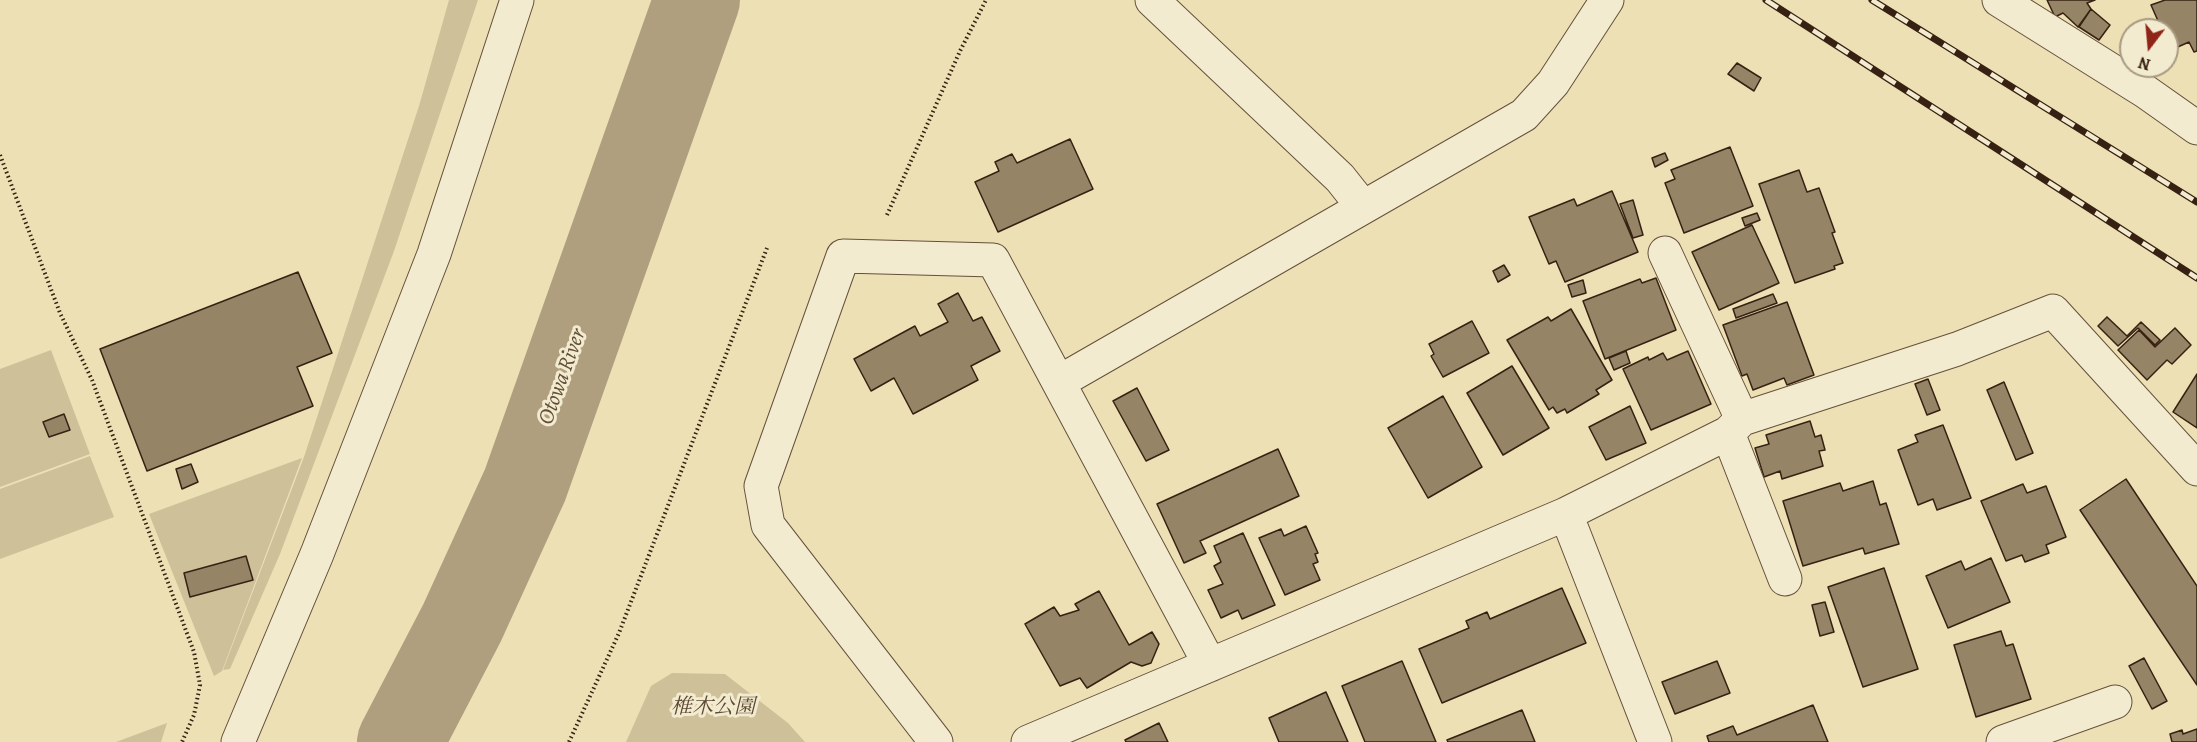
<!DOCTYPE html>
<meta charset="utf-8">
<style>
body{margin:0}
#map{position:relative;width:2197px;height:742px;overflow:hidden;background:#ede0b5;font-family:Alegreya,serif}
canvas{display:block}
.north{position:absolute;left:2119px;top:18px;width:60px;height:60px;box-sizing:border-box;background:#f3ebcf;border:2px solid #a89a83;border-radius:50%;rotate:196deg;font-size:16px;font-weight:700;line-height:24px;text-align:center;color:#372112}
.north::after{content:'';display:block;margin:auto;width:21px;height:27px;background:#8f2418;clip-path:polygon(50% 0,100% 100%,50% 72%,0 100%)}
</style>
<div id="map">
<canvas width="2197" height="742"></canvas>
<div class="north">N</div>
</div>
<script>
const context = document.querySelector('canvas').getContext('2d');
context.lineJoin = 'round';
function fill(path, color) {
  context.fillStyle = color;
  context.fill(path, 'evenodd');
}
function shape(rows) {
  const path = new Path2D();
  for (const r of rows) {
    path.moveTo(r[0], r[1]);
    for (let i = 2; i < r.length; i += 2) path.lineTo(r[i], r[i + 1]);
  }
  return path;
}
function trace(path, color, width, dash) {
  context.strokeStyle = color;
  context.lineWidth = width;
  context.lineCap = dash ? 'butt' : 'round';
  context.setLineDash(dash || []);
  context.stroke(path);
}
function drawText(font, color, halo, rows, align = 'center') {
  context.font = font + ' Alegreya,"Noto Serif JP",serif';
  context.lineWidth = 6;
  context.setLineDash([]);
  context.textBaseline = 'middle';
  context.strokeStyle = halo;
  context.fillStyle = color;
  for (const [text, x, y, turn = 0] of rows) {
    context.save();
    context.translate(x, y);
    context.rotate((+turn || 0) * Math.PI / 180);
    context.textAlign = isNaN(turn) ? turn : align;
    if (halo) context.strokeText(text, 0, 0);
    context.fillText(text, 0, 0);
    context.restore();
  }
}
const green = shape([
 [449,0,478,0,394,251,280,554,230,669,223,670,304,457,419,106],
 [51,350,90,454,0,487,0,369],
 [90,456,114,517,0,559,0,489],
 [302,458,222,671,214,676,149,514],
 [672,673,725,674,788,723,805,742,626,742,651,686],
 [167,723,161,742,116,742]
]);
const river = shape([
 [400,742,462,623,525,485,697,0]
]);
const building = shape([
 [2047,0,2095,0,2087,3,2091,9,2078,27,2063,13,2055,17,2047,0],
 [2165,0,2197,0,2197,51,2194,52,2189,42,2171,50,2167,41,2167,30,2162,30,2151,5,2165,0],
 [2091,9,2110,25,2099,40,2079,27,2091,9],
 [1737,63,1761,78,1754,91,1728,74,1737,63],
 [1070,139,1093,189,998,232,975,182,999,171,995,162,1012,154,1017,163,1070,139],
 [1730,147,1753,206,1684,233,1665,183,1675,179,1671,170,1730,147],
 [1665,153,1668,160,1655,167,1652,158,1665,153],
 [1799,170,1807,192,1819,188,1835,232,1832,233,1843,263,1834,266,1835,269,1795,283,1759,184,1799,170],
 [1612,191,1638,252,1565,282,1556,261,1549,264,1529,217,1574,199,1577,206,1612,191],
 [1633,200,1643,235,1633,238,1620,204,1633,200],
 [1757,213,1760,220,1745,226,1742,218,1757,213],
 [1752,225,1779,283,1719,310,1692,252,1752,225],
 [1504,265,1510,275,1498,282,1493,271,1504,265],
 [298,272,332,353,297,367,313,406,147,471,100,349,298,272],
 [1656,278,1676,330,1605,359,1583,301,1640,279,1642,283,1656,278],
 [1583,280,1586,293,1572,297,1568,285,1583,280],
 [958,293,973,321,982,317,1000,351,971,366,978,380,913,414,894,378,871,391,854,359,915,326,920,336,948,322,938,304,958,293],
 [1773,294,1777,303,1736,318,1733,309,1773,294],
 [1787,302,1814,375,1787,385,1784,378,1753,390,1747,374,1742,376,1723,325,1787,302],
 [1571,309,1612,380,1596,390,1599,394,1567,413,1565,409,1557,413,1553,407,1549,410,1507,340,1548,317,1551,321,1571,309],
 [2107,317,2127,336,2141,322,2160,340,2155,345,2138,328,2118,346,2098,326,2107,317],
 [1472,321,1489,353,1443,377,1431,356,1434,354,1429,344,1472,321],
 [2175,328,2191,345,2172,364,2167,360,2147,380,2118,350,2139,330,2155,347,2175,328],
 [1626,351,1630,363,1614,370,1609,358,1626,351],
 [1688,351,1711,404,1651,430,1623,369,1648,357,1649,360,1663,353,1667,360,1688,351],
 [1512,366,1549,428,1503,455,1467,393,1512,366],
 [2197,374,2197,428,2173,412,2197,374],
 [1928,379,1940,410,1927,415,1915,384,1928,379],
 [2004,382,2033,453,2016,460,1987,390,2004,382],
 [1137,388,1169,450,1146,461,1113,401,1137,388],
 [1443,396,1482,467,1428,498,1388,428,1443,396],
 [1630,406,1646,443,1606,460,1589,427,1630,406],
 [64,414,70,430,49,437,43,422,64,414],
 [1810,421,1815,437,1821,435,1825,450,1819,451,1823,466,1782,479,1780,471,1764,477,1755,448,1769,444,1766,435,1810,421],
 [1943,425,1971,498,1937,510,1933,499,1918,505,1898,450,1918,442,1915,435,1943,425],
 [1278,449,1299,496,1200,541,1206,553,1184,563,1157,504,1278,449],
 [191,464,198,482,182,489,176,469,191,464],
 [2126,479,2197,586,2197,685,2080,510,2126,479],
 [1873,481,1880,505,1886,503,1899,544,1865,554,1863,548,1803,566,1783,501,1840,483,1843,491,1873,481],
 [2023,484,2027,493,2046,486,2066,537,2046,545,2049,553,2025,562,2022,555,2006,561,1981,501,2023,484],
 [1306,526,1318,553,1315,554,1318,562,1313,564,1320,580,1285,595,1259,538,1281,529,1284,536,1306,526],
 [1243,533,1275,605,1242,619,1238,610,1221,618,1208,590,1223,584,1214,566,1221,562,1214,546,1243,533],
 [246,556,253,580,190,597,184,573,246,556],
 [1991,558,2010,602,1948,628,1926,576,1961,561,1965,570,1991,558],
 [1884,568,1918,669,1863,687,1828,587,1884,568],
 [1562,588,1586,643,1442,703,1419,649,1469,628,1466,621,1487,612,1490,619,1562,588],
 [1099,591,1129,645,1152,632,1159,644,1151,663,1142,666,1131,662,1087,688,1080,678,1060,686,1025,624,1054,607,1060,616,1079,610,1075,604,1099,591],
 [1825,602,1834,632,1820,636,1812,605,1825,602],
 [2001,631,2006,646,2013,644,2031,699,1976,717,1954,645,2001,631],
 [2144,658,2167,701,2152,709,2129,666,2144,658],
 [1402,661,1436,742,1365,742,1342,686,1402,661],
 [1717,661,1730,693,1675,714,1662,682,1717,661],
 [1326,692,1348,742,1279,742,1269,718,1326,692],
 [1813,705,1828,742,1709,742,1707,736,1733,726,1737,735,1813,705],
 [1522,710,1535,742,1448,742,1447,740,1522,710],
 [1159,723,1168,742,1126,742,1125,740,1159,723],
 [2197,729,2197,742,2172,742,2170,734,2182,730,2183,734,2197,729]
]);
const path = shape([
 [0,155,60,313,92,380,194,652,200,685,194,715,182,742],
 [887,215,960,51,986,0],
 [569,742,619,633,767,248]
]);
const minor = shape([
 [1152,0,1340,178,1363,207],
 [1999,0,2146,92,2197,128],
 [1665,253,1742,419],
 [1059,382,1524,115,1553,83,1607,0],
 [1728,433,1785,579],
 [1566,514,1655,742],
 [238,742,317,554,434,254,517,0],
 [936,742,768,525,761,486,843,256,993,260,1210,665],
 [1028,742,1566,514,1728,433,1742,419,1957,349,2053,311,2197,469],
 [2003,742,2115,702]
]);
const rail = shape([
 [1766,0,2197,278],
 [1872,0,2197,202]
]);
const parkNames = [
 ["椎木公園",713,708]
];
const waterNames = [
 ["Otowa River",563,377,-70]
];
fill(green, '#cec099');
trace(river, '#af9f7e', 86);
fill(building, '#968467');
trace(building, '#372112', 1.5);
trace(minor, '#64513b', 35);
trace(path, '#372112', 4, [1.5, 3]);
trace(minor, '#f3ebcf', 33);
trace(rail, '#372112', 7);
trace(rail, '#f3ebcf', 4.5, [14]);
drawText('italic 21px', '#5d4934', '#f3ebcf', parkNames);
drawText('italic 22px', '#614d38', '#f3ebcf', waterNames);
</script>
